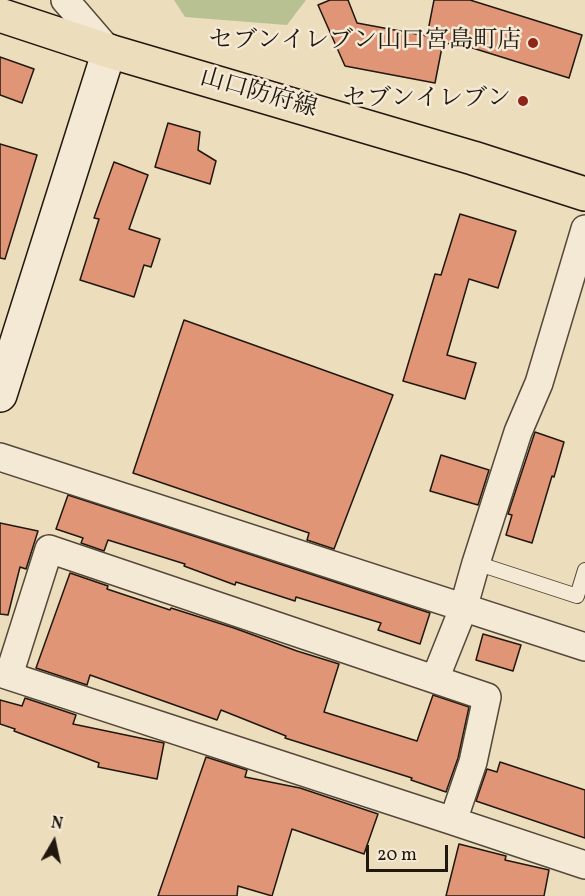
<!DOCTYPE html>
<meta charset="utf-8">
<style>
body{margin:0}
#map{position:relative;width:585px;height:896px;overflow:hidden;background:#ecddbd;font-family:Vollkorn,serif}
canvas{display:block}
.north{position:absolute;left:24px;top:812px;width:60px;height:60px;-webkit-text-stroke:4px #f3e9d4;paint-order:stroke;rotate:9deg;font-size:16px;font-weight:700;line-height:24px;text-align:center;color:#20170e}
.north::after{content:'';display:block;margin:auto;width:21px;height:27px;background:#20170e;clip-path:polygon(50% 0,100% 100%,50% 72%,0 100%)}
.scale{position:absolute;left:366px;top:845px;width:82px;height:27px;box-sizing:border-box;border:3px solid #20170e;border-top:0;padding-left:8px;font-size:18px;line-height:21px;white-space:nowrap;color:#20170e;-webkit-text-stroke:4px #f3e9d4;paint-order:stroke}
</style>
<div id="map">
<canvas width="585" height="896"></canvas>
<div class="north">N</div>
<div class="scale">20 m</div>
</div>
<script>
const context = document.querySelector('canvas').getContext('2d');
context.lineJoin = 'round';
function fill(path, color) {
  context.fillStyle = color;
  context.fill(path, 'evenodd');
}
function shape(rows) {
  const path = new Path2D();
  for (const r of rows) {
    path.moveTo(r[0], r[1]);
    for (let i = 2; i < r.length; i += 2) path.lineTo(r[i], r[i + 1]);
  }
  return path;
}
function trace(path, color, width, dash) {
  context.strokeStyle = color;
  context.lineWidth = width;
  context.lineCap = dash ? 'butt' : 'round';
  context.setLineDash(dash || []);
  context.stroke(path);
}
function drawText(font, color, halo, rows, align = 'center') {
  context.font = font + ' Vollkorn,"Noto Serif JP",serif';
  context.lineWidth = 5;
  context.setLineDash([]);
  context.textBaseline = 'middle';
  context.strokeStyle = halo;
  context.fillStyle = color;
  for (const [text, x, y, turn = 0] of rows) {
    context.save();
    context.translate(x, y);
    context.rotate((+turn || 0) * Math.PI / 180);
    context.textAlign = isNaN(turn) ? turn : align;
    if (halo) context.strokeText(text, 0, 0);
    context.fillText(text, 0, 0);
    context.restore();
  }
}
const green = shape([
 [174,0,306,0,287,25,185,17]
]);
const building = shape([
 [330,0,348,0,357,23,427,36,434,0,470,0,582,35,569,78,450,41,450,44,443,42,435,83,345,66,318,5,330,0],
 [0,57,34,69,22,103,0,95,0,57],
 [168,123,200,132,198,150,216,161,210,184,155,167,168,123],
 [0,144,37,155,5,259,0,258,0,144],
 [114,162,148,175,129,229,160,239,151,267,144,265,134,297,80,280,99,219,94,218,114,162],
 [460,214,516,231,498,288,469,279,447,355,476,363,465,399,403,381,435,274,441,275,460,214],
 [184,320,393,395,334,549,307,540,309,533,133,473,184,320],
 [535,432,564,442,554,477,552,476,532,543,506,535,512,515,508,514,535,432],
 [441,455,489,470,478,505,430,491,441,455],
 [68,495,430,613,420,644,378,630,381,623,296,597,295,601,236,582,235,585,184,566,185,564,108,540,104,551,81,543,83,538,56,529,68,495],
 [0,523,38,531,26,569,20,567,8,615,0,614,0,523],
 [70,573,108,586,107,589,170,610,171,608,234,628,297,651,339,664,324,712,417,741,433,695,469,707,458,758,446,792,411,780,412,778,285,738,286,736,221,710,217,720,90,675,87,685,36,668,70,573],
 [483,634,521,645,513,671,476,660,483,634],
 [25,698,76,715,73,724,164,743,157,779,98,767,99,763,14,731,15,729,0,724,0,700,22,706,25,698],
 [206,757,247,770,245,777,300,788,378,814,364,854,292,829,272,896,238,886,237,896,158,896,206,757],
 [500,762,585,790,585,838,476,801,487,769,497,772,500,762],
 [459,844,506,856,505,860,549,870,544,896,446,896,459,844]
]);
const lane = shape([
 [476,563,577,596,585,570]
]);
const street = shape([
 [65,0,109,51],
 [0,457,585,647],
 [0,673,453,821,473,762,487,697,49,549,9,675],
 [435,679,463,609,476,563,518,432,539,383,585,229],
 [453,821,585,865]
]);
const secondary = shape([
 [0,395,109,51]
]);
const primary = shape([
 [0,15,109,51,473,158,585,194]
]);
const markers = [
 [533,43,6,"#8f2418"],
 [523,101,6,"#8f2418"]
];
const poiNames = [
 ["セブンイレブン山口宮島町店",521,43],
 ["セブンイレブン",511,101]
];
const streetNames = [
 ["山口防府線",258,95,16]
];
fill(green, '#b8c191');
fill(building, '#e09577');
trace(building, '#20170e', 1.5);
trace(lane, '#53483a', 16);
trace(street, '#53483a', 30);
trace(secondary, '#20170e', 36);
trace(primary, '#20170e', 36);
trace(lane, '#f3e9d4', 14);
trace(street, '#f3e9d4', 27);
trace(secondary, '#f3e9d4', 33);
trace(primary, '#ecddbd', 33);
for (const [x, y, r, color] of markers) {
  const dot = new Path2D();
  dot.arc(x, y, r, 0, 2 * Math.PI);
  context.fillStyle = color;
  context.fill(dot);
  trace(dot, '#f3e9d4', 2);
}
drawText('24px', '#20170e', '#f3e9d4', poiNames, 'right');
drawText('24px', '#20170e', '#f3e9d4', streetNames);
</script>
